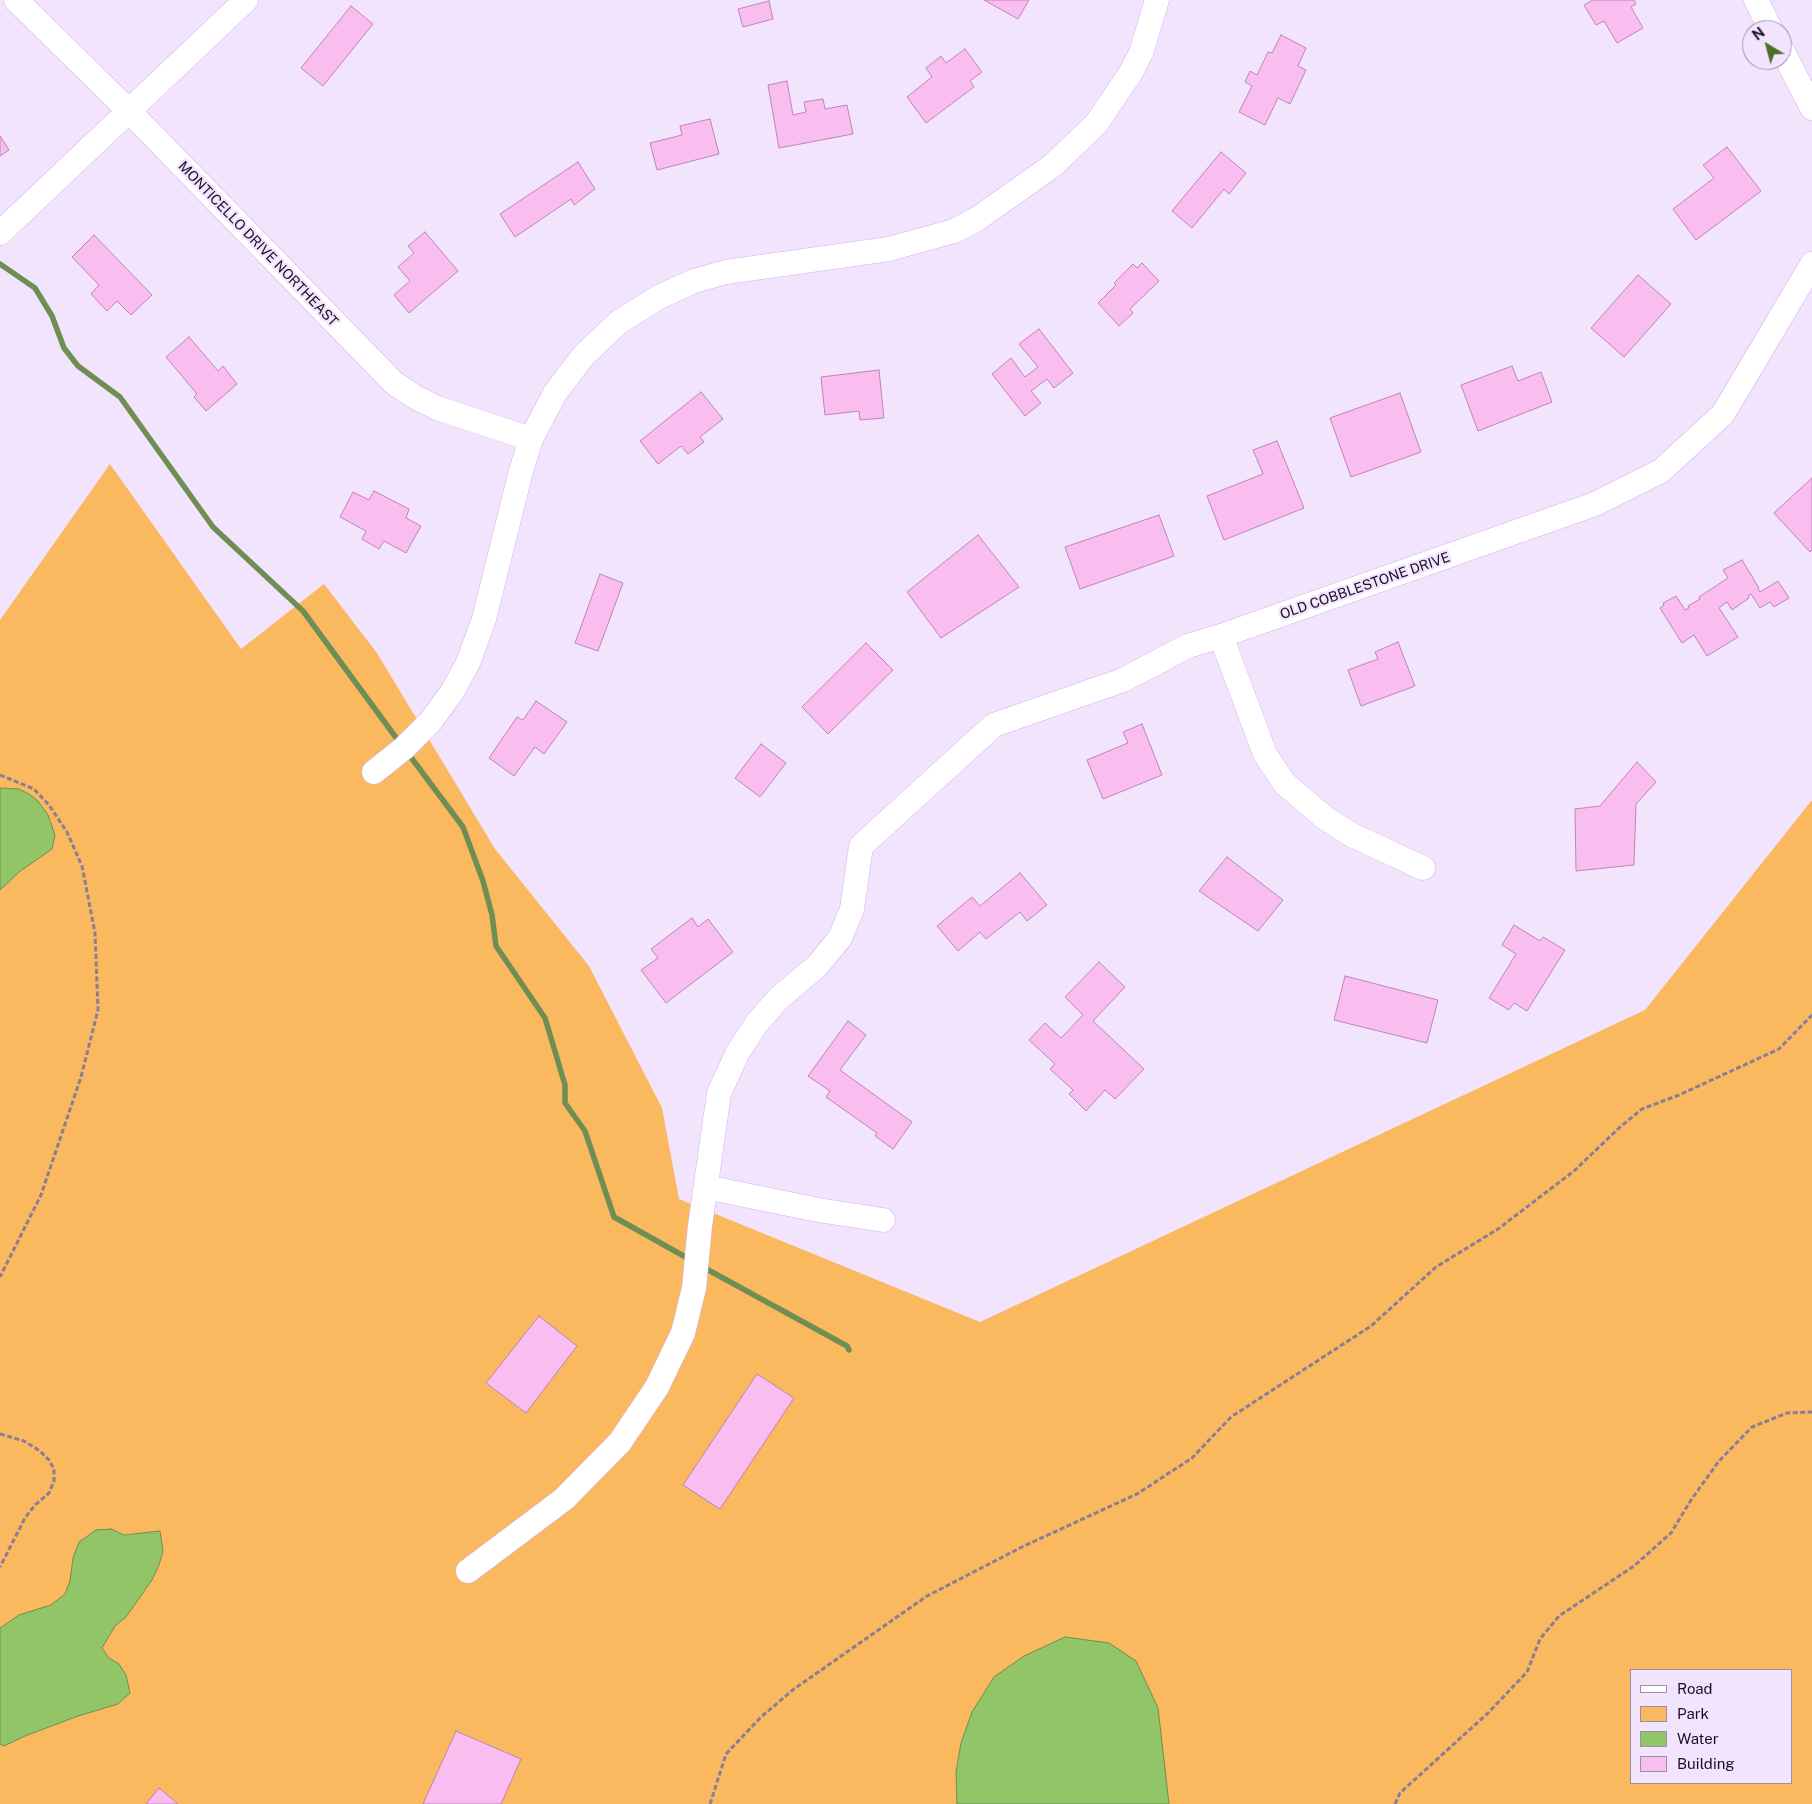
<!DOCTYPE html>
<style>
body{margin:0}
#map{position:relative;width:1812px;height:1804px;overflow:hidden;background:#f3e4fd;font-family:"Public Sans",sans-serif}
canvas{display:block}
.legend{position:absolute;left:1630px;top:1669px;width:162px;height:115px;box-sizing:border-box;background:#f3e4fd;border:1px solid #9d8ea6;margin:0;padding:6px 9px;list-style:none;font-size:15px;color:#1c0e24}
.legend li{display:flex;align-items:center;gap:10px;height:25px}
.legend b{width:25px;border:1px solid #9d8ea6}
.north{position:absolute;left:1742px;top:20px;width:50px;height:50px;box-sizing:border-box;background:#f3e4fd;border:1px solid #9d8ea6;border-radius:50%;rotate:323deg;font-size:14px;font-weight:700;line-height:20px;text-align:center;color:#1c0e24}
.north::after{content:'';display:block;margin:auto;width:18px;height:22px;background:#4a6f28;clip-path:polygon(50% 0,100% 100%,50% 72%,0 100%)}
</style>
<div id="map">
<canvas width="1812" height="1804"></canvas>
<ul class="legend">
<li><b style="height:6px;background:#fff"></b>Road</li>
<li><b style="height:14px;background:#fab85f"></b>Park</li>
<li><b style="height:14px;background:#92c568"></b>Water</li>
<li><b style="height:14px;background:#f9bdef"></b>Building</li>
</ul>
<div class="north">N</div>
</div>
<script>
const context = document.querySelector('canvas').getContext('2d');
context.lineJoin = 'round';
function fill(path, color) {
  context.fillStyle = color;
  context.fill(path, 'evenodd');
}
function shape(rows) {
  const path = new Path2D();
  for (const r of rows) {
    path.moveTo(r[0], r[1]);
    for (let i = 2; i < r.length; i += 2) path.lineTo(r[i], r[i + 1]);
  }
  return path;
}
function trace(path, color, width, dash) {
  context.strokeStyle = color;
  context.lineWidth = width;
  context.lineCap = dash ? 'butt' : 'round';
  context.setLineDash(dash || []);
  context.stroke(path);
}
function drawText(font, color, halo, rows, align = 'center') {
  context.font = font + ' "Public Sans",sans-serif';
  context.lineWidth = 4.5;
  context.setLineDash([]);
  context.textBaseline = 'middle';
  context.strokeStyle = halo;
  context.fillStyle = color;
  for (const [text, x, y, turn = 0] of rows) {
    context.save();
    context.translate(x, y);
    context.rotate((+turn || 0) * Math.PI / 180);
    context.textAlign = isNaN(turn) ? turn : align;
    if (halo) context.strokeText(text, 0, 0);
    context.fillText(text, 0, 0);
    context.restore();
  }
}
const green = shape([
 [110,464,241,649,324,584,377,653,495,849,589,966,662,1108,679,1199,980,1322,1645,1010,1812,800,1812,1804,0,1804,0,620],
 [1631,1670,1791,1670,1791,1783,1631,1783]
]);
const water = shape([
 [0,788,19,789,29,794,38,801,48,815,55,835,52,849,19,872,0,890,0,788],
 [111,1529,124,1535,160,1531,163,1551,159,1565,152,1580,126,1617,115,1626,102,1648,109,1658,119,1664,126,1675,130,1693,118,1704,78,1716,25,1736,4,1746,0,1744,0,1628,19,1615,51,1605,65,1594,70,1581,73,1558,79,1542,96,1530,111,1529],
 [1065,1637,1109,1643,1136,1661,1158,1708,1169,1804,957,1804,956,1772,961,1743,972,1712,994,1677,1024,1656,1065,1637]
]);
const stream = shape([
 [0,264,35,288,52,316,64,348,78,366,120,397,213,527,303,611,400,743],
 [407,752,463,827,483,881,492,915,496,946,545,1018,565,1085,565,1103,585,1131,614,1217,691,1260],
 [701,1266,847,1346,849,1350]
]);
const building = shape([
 [984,0,1029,0,1018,19,984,0],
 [1593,0,1634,0,1636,4,1631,7,1643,28,1617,43,1604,21,1596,25,1584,5,1593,0],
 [769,1,773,19,743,27,738,9,769,1],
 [351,6,373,24,323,86,301,68,351,6],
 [1281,35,1306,48,1298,66,1306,70,1290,104,1278,98,1265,125,1239,112,1252,86,1245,82,1250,71,1257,75,1268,52,1272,53,1281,35],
 [965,49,982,72,970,81,974,87,926,123,907,97,932,77,926,68,941,56,946,63,965,49],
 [787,81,793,115,806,112,804,102,823,99,825,109,847,105,853,134,779,148,768,85,787,81],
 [710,119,719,154,657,170,650,143,682,135,680,126,710,119],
 [0,136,9,150,0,156,0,136],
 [1727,147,1761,191,1696,240,1673,209,1714,178,1703,165,1727,147],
 [1221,152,1246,173,1229,194,1224,189,1192,228,1172,211,1221,152],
 [578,162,595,189,574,205,571,199,515,237,500,214,578,162],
 [425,232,458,271,409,313,394,295,410,281,398,267,414,253,408,246,425,232],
 [94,235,152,295,131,315,117,301,107,311,91,294,99,285,72,257,94,235],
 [1142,263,1159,281,1130,309,1133,313,1119,326,1098,303,1116,285,1114,283,1133,264,1137,268,1142,263],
 [1638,275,1671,304,1624,357,1591,328,1638,275],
 [1039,329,1073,373,1054,388,1047,379,1031,391,1041,403,1025,416,992,374,1011,358,1025,377,1038,367,1019,344,1039,329],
 [189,337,218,371,223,366,237,384,206,411,194,397,197,394,166,357,189,337],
 [1512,366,1518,381,1541,372,1552,402,1478,431,1461,385,1512,366],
 [879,370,884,418,860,420,859,411,825,415,821,377,879,370],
 [701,392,723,419,700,437,704,442,688,454,681,446,658,464,640,441,701,392],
 [1400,393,1421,452,1351,477,1330,418,1400,393],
 [1277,441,1304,508,1224,540,1207,496,1263,474,1253,450,1277,441],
 [1812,478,1812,550,1810,552,1774,513,1812,478],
 [374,491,409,509,406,518,421,526,406,553,384,541,379,549,362,539,366,531,340,517,353,492,369,500,374,491],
 [1159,515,1174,556,1080,589,1065,547,1159,515],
 [978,535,1019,587,941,638,907,592,978,535],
 [1742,560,1759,588,1758,589,1760,592,1778,581,1789,598,1774,607,1770,602,1760,608,1751,594,1748,596,1749,598,1732,610,1727,602,1719,608,1738,637,1707,656,1694,635,1682,643,1660,608,1664,605,1663,603,1676,596,1685,610,1689,608,1688,606,1700,599,1699,597,1728,578,1723,570,1742,560],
 [600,574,623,583,598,651,575,643,600,574],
 [1398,642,1415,686,1361,706,1348,670,1378,659,1375,652,1398,642],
 [866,643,893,670,828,734,802,707,866,643],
 [536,701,567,722,544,754,535,747,514,776,489,758,517,717,523,720,536,701],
 [1142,724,1162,775,1103,799,1087,760,1128,743,1123,732,1142,724],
 [761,744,786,763,760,797,735,778,761,744],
 [1637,762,1656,782,1636,804,1634,865,1576,871,1575,809,1600,806,1637,762],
 [1227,857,1283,900,1258,931,1199,891,1227,857],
 [1020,873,1047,905,1027,921,1020,912,986,939,980,932,958,951,937,926,972,897,980,906,1020,873],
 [692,918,698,927,708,919,733,952,666,1003,641,970,658,958,651,949,692,918],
 [1514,925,1540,941,1543,937,1565,950,1527,1011,1514,1003,1509,1010,1489,998,1516,954,1502,945,1514,925],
 [1099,962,1125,987,1093,1021,1144,1069,1115,1099,1105,1090,1086,1111,1069,1094,1073,1090,1050,1069,1055,1064,1029,1040,1045,1023,1061,1038,1083,1015,1065,997,1099,962],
 [1345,976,1438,1000,1427,1043,1334,1020,1345,976],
 [848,1021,866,1035,840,1070,912,1122,893,1149,875,1136,877,1133,826,1097,830,1091,808,1076,848,1021],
 [539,1316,577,1346,526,1413,486,1383,539,1316],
 [757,1374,794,1398,720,1509,683,1485,757,1374],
 [456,1731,521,1759,501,1804,423,1804,456,1731],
 [159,1788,178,1804,146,1804,159,1788]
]);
const path = shape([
 [0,775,34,789,49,805,67,832,82,866,95,933,98,1010,81,1077,41,1195,0,1277],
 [0,1434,24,1441,40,1451,49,1460,54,1469,54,1481,49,1493,35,1505,25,1518,0,1567],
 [710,1804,726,1754,761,1717,794,1689,927,1596,1024,1546,1137,1494,1192,1458,1231,1417,1371,1326,1436,1267,1498,1229,1574,1171,1619,1128,1642,1109,1679,1095,1779,1049,1812,1015],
 [1395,1804,1400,1793,1488,1713,1527,1672,1540,1639,1559,1616,1634,1566,1671,1533,1691,1500,1719,1461,1752,1427,1787,1413,1812,1412]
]);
const minor = shape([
 [16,0,128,110,394,383,415,397,437,408,531,439],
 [1756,0,1771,30],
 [1782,50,1812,108],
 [0,233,246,0],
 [1221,636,1265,754,1284,783,1325,818,1352,835,1423,868],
 [374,772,404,748,430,722,452,692,468,663,484,619,521,471,531,439,555,393,584,355,619,322,659,297,694,281,726,272,889,249,954,231,977,219,1052,166,1096,124,1130,74,1141,53,1157,0],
 [706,1187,818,1210,883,1220],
 [468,1571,564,1499,620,1442,657,1387,683,1333,694,1288,700,1226,719,1093,738,1052,757,1023,779,998,817,966,840,938,852,909,861,846,994,725,1123,680,1188,646,1221,636,1595,504,1661,471,1723,414,1812,264]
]);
const streetNames = [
 ["MONTICELLO DRIVE NORTHEAST",258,244,46],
 ["OLD COBBLESTONE DRIVE",1365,586,-19]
];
fill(green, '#fab85f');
fill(water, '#92c568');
trace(water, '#6f8e54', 1);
trace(stream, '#6f8e54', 5.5);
fill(building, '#f9bdef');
trace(building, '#bd84b4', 1);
trace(minor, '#d6afed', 25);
trace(path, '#8b7d94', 3, [5, 2.5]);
trace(minor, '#fff', 24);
drawText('14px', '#1c0e24', '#f3e4fd', streetNames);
</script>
